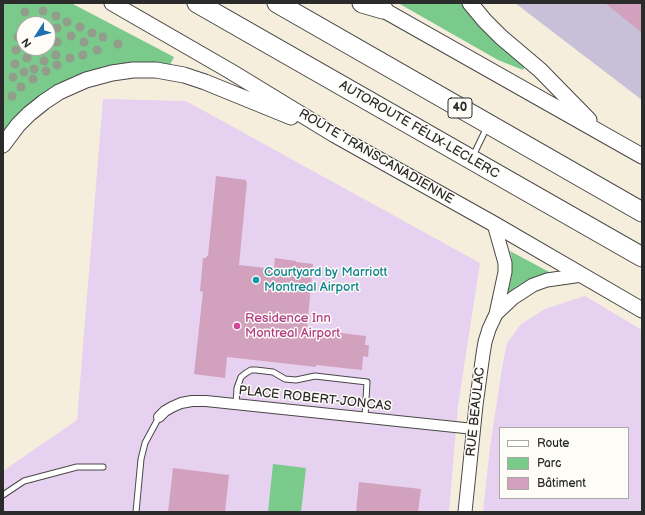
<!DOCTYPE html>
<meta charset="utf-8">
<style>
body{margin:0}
#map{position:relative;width:645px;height:515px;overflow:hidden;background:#f6eedc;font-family:"Balsamiq Sans",sans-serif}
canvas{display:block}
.frame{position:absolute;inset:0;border:4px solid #2b2b2b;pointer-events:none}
.legend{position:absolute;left:499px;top:427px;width:130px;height:72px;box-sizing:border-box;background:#fdfcf7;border:1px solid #a9a8a5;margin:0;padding:5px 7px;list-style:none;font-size:12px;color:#2b2b2b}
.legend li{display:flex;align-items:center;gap:8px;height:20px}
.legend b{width:20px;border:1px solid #a9a8a5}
.north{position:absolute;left:16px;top:16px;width:40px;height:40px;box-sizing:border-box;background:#fdfcf7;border:1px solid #a9a8a5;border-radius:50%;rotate:234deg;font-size:11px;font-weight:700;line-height:16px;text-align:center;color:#2b2b2b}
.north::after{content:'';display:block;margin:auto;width:14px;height:18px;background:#1f6fb2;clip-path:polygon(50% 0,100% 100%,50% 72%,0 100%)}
</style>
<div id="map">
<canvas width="645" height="515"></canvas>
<div class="frame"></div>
<ul class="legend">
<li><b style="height:5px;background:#fff"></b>Route</li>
<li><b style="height:11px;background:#79ca8b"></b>Parc</li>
<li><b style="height:11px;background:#d2a1bd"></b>Bâtiment</li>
</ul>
<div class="north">N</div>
</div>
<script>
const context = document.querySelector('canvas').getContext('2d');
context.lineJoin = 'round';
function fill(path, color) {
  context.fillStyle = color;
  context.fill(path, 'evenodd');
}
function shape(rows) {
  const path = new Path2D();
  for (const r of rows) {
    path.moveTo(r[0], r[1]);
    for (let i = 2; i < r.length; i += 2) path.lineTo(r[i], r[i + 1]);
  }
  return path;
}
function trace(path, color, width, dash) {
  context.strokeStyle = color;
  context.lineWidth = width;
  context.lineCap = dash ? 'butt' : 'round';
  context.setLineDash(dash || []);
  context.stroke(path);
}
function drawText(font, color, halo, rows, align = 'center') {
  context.font = font + ' "Balsamiq Sans",sans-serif';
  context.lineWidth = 3;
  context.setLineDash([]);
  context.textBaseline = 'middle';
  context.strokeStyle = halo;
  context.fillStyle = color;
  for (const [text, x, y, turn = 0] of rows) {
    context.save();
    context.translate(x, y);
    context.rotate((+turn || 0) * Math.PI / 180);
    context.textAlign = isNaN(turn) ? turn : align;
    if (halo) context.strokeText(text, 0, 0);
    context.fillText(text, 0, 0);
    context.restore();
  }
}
const built = shape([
 [103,99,186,101,480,263,458,406,449,512,3,512,3,471,77,420],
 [585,296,642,330,642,512,483,512,490,447,502,368,507,343,521,324,545,309],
 [500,428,628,428,628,498,500,498]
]);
const industrial = shape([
 [515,3,642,3,642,100]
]);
const green = shape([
 [3,3,71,3,174,57,170,65,113,66,3,134],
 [24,24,48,24,48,48,24,48],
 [398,3,463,3,474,18,494,40,524,67,523,70,498,60],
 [510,251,551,273,540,275,528,280,518,286,510,292,508,292,511,279,512,272,512,259],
 [273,464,306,468,301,512,268,512]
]);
const building = shape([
 [605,3,642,3,642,33],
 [216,176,246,180,246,182,247,182,239,265,274,269,275,258,296,261,296,262,313,264,307,329,366,336,365,345,369,345,368,357,363,356,362,370,316,365,316,367,227,357,225,378,194,374,203,292,200,291,203,258,206,258,207,256,208,256],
 [173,468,229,475,225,512,168,512],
 [359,482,421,489,418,512,356,512]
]);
const service = shape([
 [473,156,487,127],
 [236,404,237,388,241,377,246,373,251,370,256,370,273,372,285,379,296,380,315,376,367,382,365,417],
 [3,495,24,481,77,467,103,467],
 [136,512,141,459,145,443,159,417]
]);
const minor = shape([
 [159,417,165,411,172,407,181,403,192,401,206,401,474,429]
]);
const tertiary = shape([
 [496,314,513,298,533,285,547,280,582,275],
 [465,512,476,405,483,354,485,342,489,329,496,314,505,272,505,263,494,224]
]);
const secondary = shape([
 [112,3,230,71,335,135,494,224,642,310],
 [470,3,485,21,501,37,540,70,589,120],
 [373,4,642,156],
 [3,145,18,125,29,114,44,102,59,92,86,80,112,73,133,70,156,70,184,75,205,82,291,117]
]);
const motorway = shape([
 [197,3,642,257],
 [277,3,642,212],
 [362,3,383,9]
]);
const trees = [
 [43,11],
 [25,12],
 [56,16],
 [67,22],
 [80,27],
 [57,28],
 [92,33],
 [71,36],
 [18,37],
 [103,37],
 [57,42],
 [84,42],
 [118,44],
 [16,50],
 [97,50],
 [56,55],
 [83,55],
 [27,58],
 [70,58],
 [44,61],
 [15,64],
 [57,65],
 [34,69],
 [46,71],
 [24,72],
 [13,77],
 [33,79],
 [21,87],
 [12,96]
];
const markers = [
 [256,280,4,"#0f9aa8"],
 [237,326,4,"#d1479c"]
];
const shields = [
 [460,108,24]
];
const shieldNames = [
 ["40",460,108]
];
const streetNames = [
 ["AUTOROUTE FÉLIX-LECLERC",419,130,30],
 ["ROUTE TRANSCANADIENNE",376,157,30],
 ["PLACE ROBERT-JONCAS",315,399,6],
 ["RUE BEAULAC",476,412,-84]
];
const cultureNames = [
 ["Courtyard by Marriott",264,273],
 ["Montreal Airport",264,288]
];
const hotelNames = [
 ["Residence Inn",245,319],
 ["Montreal Airport",245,334]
];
fill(built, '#e6d2f0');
fill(industrial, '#c8bfd8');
fill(green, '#79ca8b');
fill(building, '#d2a1bd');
trace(service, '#494846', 7);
trace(minor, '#494846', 12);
trace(tertiary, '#494846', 15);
trace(secondary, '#494846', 17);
trace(motorway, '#494846', 21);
trace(service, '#fff', 5);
trace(minor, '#fff', 10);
trace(tertiary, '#fff', 13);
trace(secondary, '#fff', 15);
trace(motorway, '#fff', 19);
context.fillStyle = '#939d8b';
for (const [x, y] of trees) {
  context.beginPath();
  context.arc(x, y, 4.5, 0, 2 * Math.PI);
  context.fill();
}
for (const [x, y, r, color] of markers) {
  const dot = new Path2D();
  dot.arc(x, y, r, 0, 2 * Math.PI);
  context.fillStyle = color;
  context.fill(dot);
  trace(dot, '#fdfcf7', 1.5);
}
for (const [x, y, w] of shields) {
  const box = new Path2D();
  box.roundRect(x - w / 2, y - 10, w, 20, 3);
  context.fillStyle = '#fdfcf7';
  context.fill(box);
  trace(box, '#2b2b2b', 1);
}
drawText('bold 12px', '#2b2b2b', null, shieldNames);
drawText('13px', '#2b2b2b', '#fdfcf7', streetNames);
drawText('13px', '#0d838f', '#fdfcf7', cultureNames, 'left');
drawText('13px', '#b23c85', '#fdfcf7', hotelNames, 'left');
</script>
